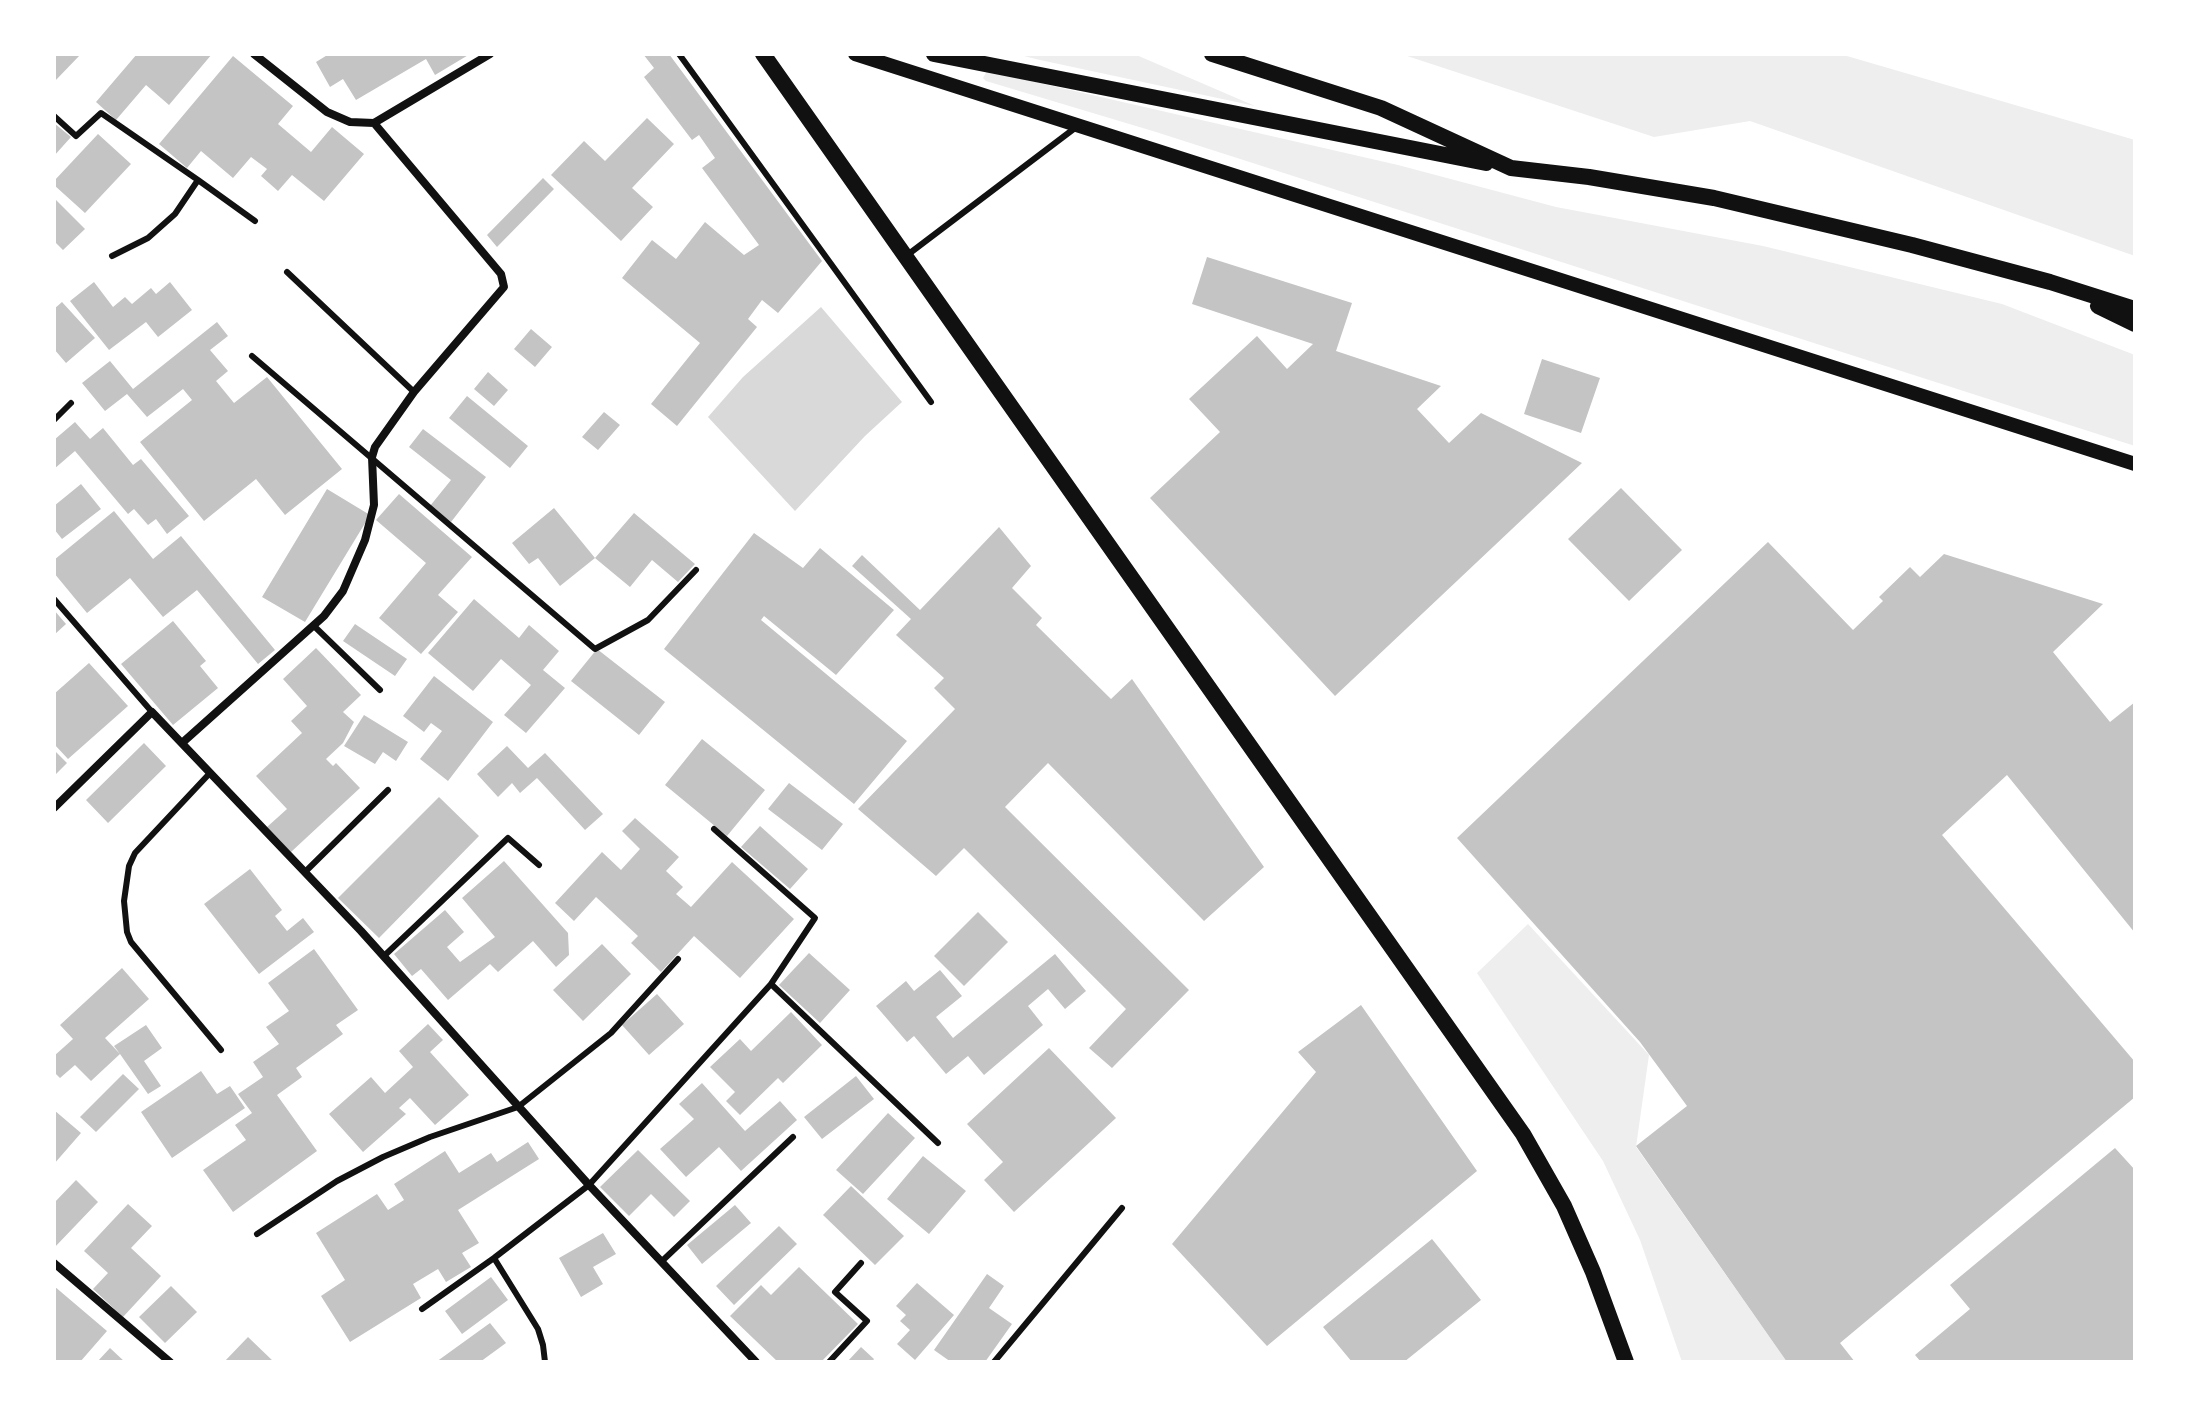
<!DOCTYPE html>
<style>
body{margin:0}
#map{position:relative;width:2189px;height:1416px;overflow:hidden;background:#fff;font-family:Roboto,sans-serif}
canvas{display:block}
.frame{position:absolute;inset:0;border:56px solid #fff;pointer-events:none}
</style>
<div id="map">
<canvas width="2189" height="1416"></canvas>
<div class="frame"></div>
</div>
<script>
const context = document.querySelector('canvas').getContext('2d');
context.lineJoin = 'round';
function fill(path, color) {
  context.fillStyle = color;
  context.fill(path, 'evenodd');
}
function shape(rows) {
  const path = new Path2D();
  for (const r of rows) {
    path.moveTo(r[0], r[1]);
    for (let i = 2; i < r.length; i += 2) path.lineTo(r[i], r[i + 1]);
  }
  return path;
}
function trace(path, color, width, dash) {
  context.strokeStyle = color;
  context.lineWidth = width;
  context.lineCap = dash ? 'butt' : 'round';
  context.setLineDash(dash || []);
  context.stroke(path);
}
const green = shape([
 [1016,54,1134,54,1255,106,1040,60],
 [1401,54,1840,54,2135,140,2135,256,1750,121,1654,137],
 [987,71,1398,165,1556,207,1763,246,2002,304,2135,355,2135,446,1156,132,986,81,983,78],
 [1528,924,1649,1055,1636,1147,1787,1362,1682,1362,1640,1240,1603,1161,1477,973]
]);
const water = shape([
 [821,307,902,402,865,436,795,511,708,417,743,377]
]);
const building = shape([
 [54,54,81,54,54,82],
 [137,54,212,54,169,105,146,85,116,120,96,102],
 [329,54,470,54,435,75,426,59,356,100,343,79,330,87,316,62],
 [643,54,669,54,822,261,778,313,762,300,748,319,757,327,677,426,651,404,700,343,622,278,652,240,676,259,705,222,744,255,759,245,702,168,715,158,699,135,692,140,644,77,654,68],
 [233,56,293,106,278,124,311,152,332,127,364,154,324,201,292,175,278,191,261,176,267,169,251,157,233,178,201,151,187,168,159,144],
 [647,118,674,144,632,188,653,207,621,241,551,175,584,141,605,161],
 [54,123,71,137,54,156],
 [98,134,131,164,85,213,54,185,54,181],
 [543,178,554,189,497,247,487,235],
 [54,198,85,229,63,250,54,241],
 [1207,257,1352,303,1336,351,1441,386,1417,409,1449,443,1481,413,1582,463,1335,696,1150,498,1220,432,1189,399,1257,336,1287,369,1313,344,1192,304],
 [94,282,113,307,125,297,132,304,151,288,156,294,170,282,192,310,158,337,146,322,109,350,70,301],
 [62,302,95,338,66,363,54,349,54,309],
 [217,322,228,336,210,350,228,371,216,381,234,403,267,377,342,469,285,515,256,479,204,521,140,442,192,400,183,389,147,417,127,394,105,411,82,383,110,361,133,389],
 [531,329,552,347,535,367,514,349],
 [1542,359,1600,378,1581,433,1524,414],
 [488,372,508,390,494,406,474,389],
 [467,396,528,446,510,468,449,418],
 [604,412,620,425,598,450,582,437],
 [75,422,90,439,103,428,133,465,141,459,189,516,167,534,156,519,148,525,134,509,128,514,75,451,54,469,54,440],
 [423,429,486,477,451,522,430,506,451,480,409,447],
 [81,484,101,509,62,539,54,529,54,506],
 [1621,488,1682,550,1629,601,1568,539],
 [327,489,370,515,305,622,262,597],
 [399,494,472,557,438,595,458,612,421,654,379,618,426,563,376,520],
 [554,508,595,558,560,586,538,558,529,564,512,543],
 [114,511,153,559,181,536,275,650,258,664,197,590,163,617,130,578,87,613,54,573,54,560],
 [634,513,695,564,678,582,652,560,630,587,595,558],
 [999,527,1031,566,1012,588,1042,618,1036,625,1111,699,1132,679,1264,867,1204,921,1048,763,1005,807,1189,990,1112,1068,1089,1048,1126,1009,964,848,936,876,858,809,955,709,934,688,944,678,896,635,911,619,852,566,862,555,920,610],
 [754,533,803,568,820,548,894,610,836,675,764,616,761,620,907,741,854,804,664,649],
 [1768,542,1853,630,1883,601,1879,597,1910,567,1920,577,1944,554,2103,604,2053,652,2110,722,2135,702,2135,933,2007,775,1942,835,2135,1062,2135,1097,1840,1343,1855,1362,1787,1362,1636,1146,1687,1106,1640,1042,1457,838],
 [474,599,519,638,529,625,559,651,543,670,565,688,526,733,504,715,531,685,501,659,473,691,428,653],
 [54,610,66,624,54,635],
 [173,621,206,661,200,666,218,688,173,725,121,664],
 [355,624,407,659,395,676,343,641],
 [316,648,361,695,343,712,354,722,343,743,326,759,333,766,336,763,360,788,291,852,267,827,287,809,256,776,302,733,291,721,307,706,283,679],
 [597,649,665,702,639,735,571,681],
 [89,663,128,706,68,759,54,744,54,694],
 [434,676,493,722,448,781,420,759,442,731,431,723,424,732,403,716],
 [364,715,408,742,396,761,383,752,375,764,344,746],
 [702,739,765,790,727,836,665,785],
 [144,743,166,766,108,823,86,800],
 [507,746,528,768,545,753,603,814,585,830,537,778,520,793,512,783,498,797,477,774],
 [54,750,67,763,54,776],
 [789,783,843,824,822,850,768,809],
 [439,797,479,836,379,938,338,898],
 [635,818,679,857,666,871,683,887,676,894,691,907,732,862,794,919,740,978,694,936,661,972,631,943,638,936,596,897,574,921,555,903,602,852,621,870,640,849,622,831],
 [760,826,808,869,790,889,741,847],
 [504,861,568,933,569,955,556,967,533,941,498,972,490,964,448,1000,421,969,412,976,394,954,445,910,464,932,447,947,460,962,495,937,462,898],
 [250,869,282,910,275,916,287,931,303,918,314,932,259,974,204,904],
 [978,912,1008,942,964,986,934,956],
 [602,944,631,974,583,1021,553,990],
 [314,949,358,1010,336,1025,343,1034,296,1068,302,1077,277,1095,317,1151,233,1212,203,1170,246,1140,235,1125,252,1113,238,1094,263,1077,253,1062,279,1044,266,1027,289,1011,268,983],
 [809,953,850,990,820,1023,779,985],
 [1055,954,1086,991,1065,1009,1048,989,1028,1006,1043,1025,984,1075,968,1056,946,1074,914,1036,907,1042,876,1006,906,981,914,991,940,970,962,996,936,1017,953,1038],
 [122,968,149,999,105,1038,120,1054,114,1046,146,1025,162,1048,144,1061,161,1086,148,1094,120,1054,91,1081,75,1065,60,1078,54,1072,54,1056,73,1039,60,1025],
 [657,994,684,1024,649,1055,622,1025],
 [1361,1005,1477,1171,1267,1346,1172,1244,1316,1072,1298,1052],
 [791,1012,822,1045,783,1083,778,1078,740,1115,726,1101,735,1092,710,1067,740,1039,751,1051],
 [428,1024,443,1040,430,1052,469,1095,435,1125,410,1098,399,1108,406,1114,363,1152,329,1114,371,1077,385,1093,413,1067,399,1051],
 [1049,1048,1116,1118,1014,1212,984,1180,1003,1162,967,1124],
 [201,1071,217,1094,230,1086,245,1108,172,1158,141,1112],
 [123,1074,139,1089,96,1132,80,1117],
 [856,1076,874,1099,822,1139,804,1117],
 [702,1083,745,1131,780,1101,797,1120,741,1171,719,1147,686,1177,660,1149,694,1119,679,1104],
 [54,1110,81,1133,54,1164],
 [888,1113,915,1138,863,1194,836,1170],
 [528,1142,539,1159,458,1210,479,1243,462,1253,471,1267,446,1282,438,1269,413,1284,421,1298,350,1342,321,1296,345,1280,316,1233,377,1194,388,1210,404,1200,394,1184,445,1151,459,1173,491,1153,497,1162],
 [2115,1148,2135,1170,2135,1362,1921,1362,1915,1355,1970,1309,1950,1285],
 [638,1150,690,1201,674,1217,651,1194,629,1216,600,1187],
 [923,1156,966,1191,929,1234,887,1199],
 [76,1180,98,1202,54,1248,54,1203],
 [851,1186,904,1236,875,1265,823,1215],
 [128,1204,152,1226,131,1248,161,1276,123,1317,93,1289,108,1273,84,1251],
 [735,1205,751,1223,702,1264,687,1245],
 [779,1226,797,1244,734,1305,716,1286],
 [603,1233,616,1254,593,1267,603,1284,581,1297,559,1258],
 [1432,1239,1481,1300,1404,1362,1352,1362,1323,1327],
 [799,1267,858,1324,821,1362,778,1362,730,1316,761,1285,771,1295],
 [987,1274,1004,1286,989,1308,1012,1324,985,1362,951,1362,934,1350],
 [491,1277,508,1300,462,1334,445,1311],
 [917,1283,954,1315,915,1360,897,1344,910,1330,900,1321,906,1315,896,1306],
 [54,1286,107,1331,80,1362,54,1362],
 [171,1286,197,1312,165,1343,139,1317],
 [490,1323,506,1343,480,1362,436,1362],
 [248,1337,274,1362,224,1362],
 [861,1347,874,1359,872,1362,847,1362],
 [110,1348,125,1362,97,1362]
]);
const service = shape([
 [679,54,931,402],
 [54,116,76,136,101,113,198,180,175,214,148,238,112,256],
 [198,180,255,221],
 [906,256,1075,128],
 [287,272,414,392],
 [252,356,595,649,648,620,696,570],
 [54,420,71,403],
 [54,599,152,712],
 [314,626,380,690],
 [210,773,135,853,129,866,124,901,127,932,131,942,221,1050],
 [714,829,815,918,771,984],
 [305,872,388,790],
 [384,956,508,838,539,865],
 [257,1234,337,1181,383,1157,430,1137,518,1107,611,1033,678,959],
 [494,1258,538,1329,543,1345,545,1362],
 [661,1262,793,1137],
 [422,1309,494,1258,589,1185,771,984,938,1143],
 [829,1362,867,1321,835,1292,861,1263],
 [994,1362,1122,1208]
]);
const minor = shape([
 [254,54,327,112,350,122,374,123],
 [182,743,324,616,343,591,365,540,374,505,372,457,375,447,414,392,504,287,501,274,374,123,490,54],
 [54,808,152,712,361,931,589,1185,756,1362],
 [54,1263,170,1362]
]);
const tertiary = shape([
 [855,54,2135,464]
]);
const secondary = shape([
 [763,54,1523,1134,1564,1206,1593,1272,1626,1362],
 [934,54,1486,163],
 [1212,54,1381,108,1511,168,1589,177,1714,198,1912,245,2050,282,2135,309],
 [2098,306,2135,324]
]);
fill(green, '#eee');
fill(water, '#d9d9d9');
fill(building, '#c4c4c4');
trace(service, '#111', 6);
trace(minor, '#111', 8);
trace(tertiary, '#111', 14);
trace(secondary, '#111', 16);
</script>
